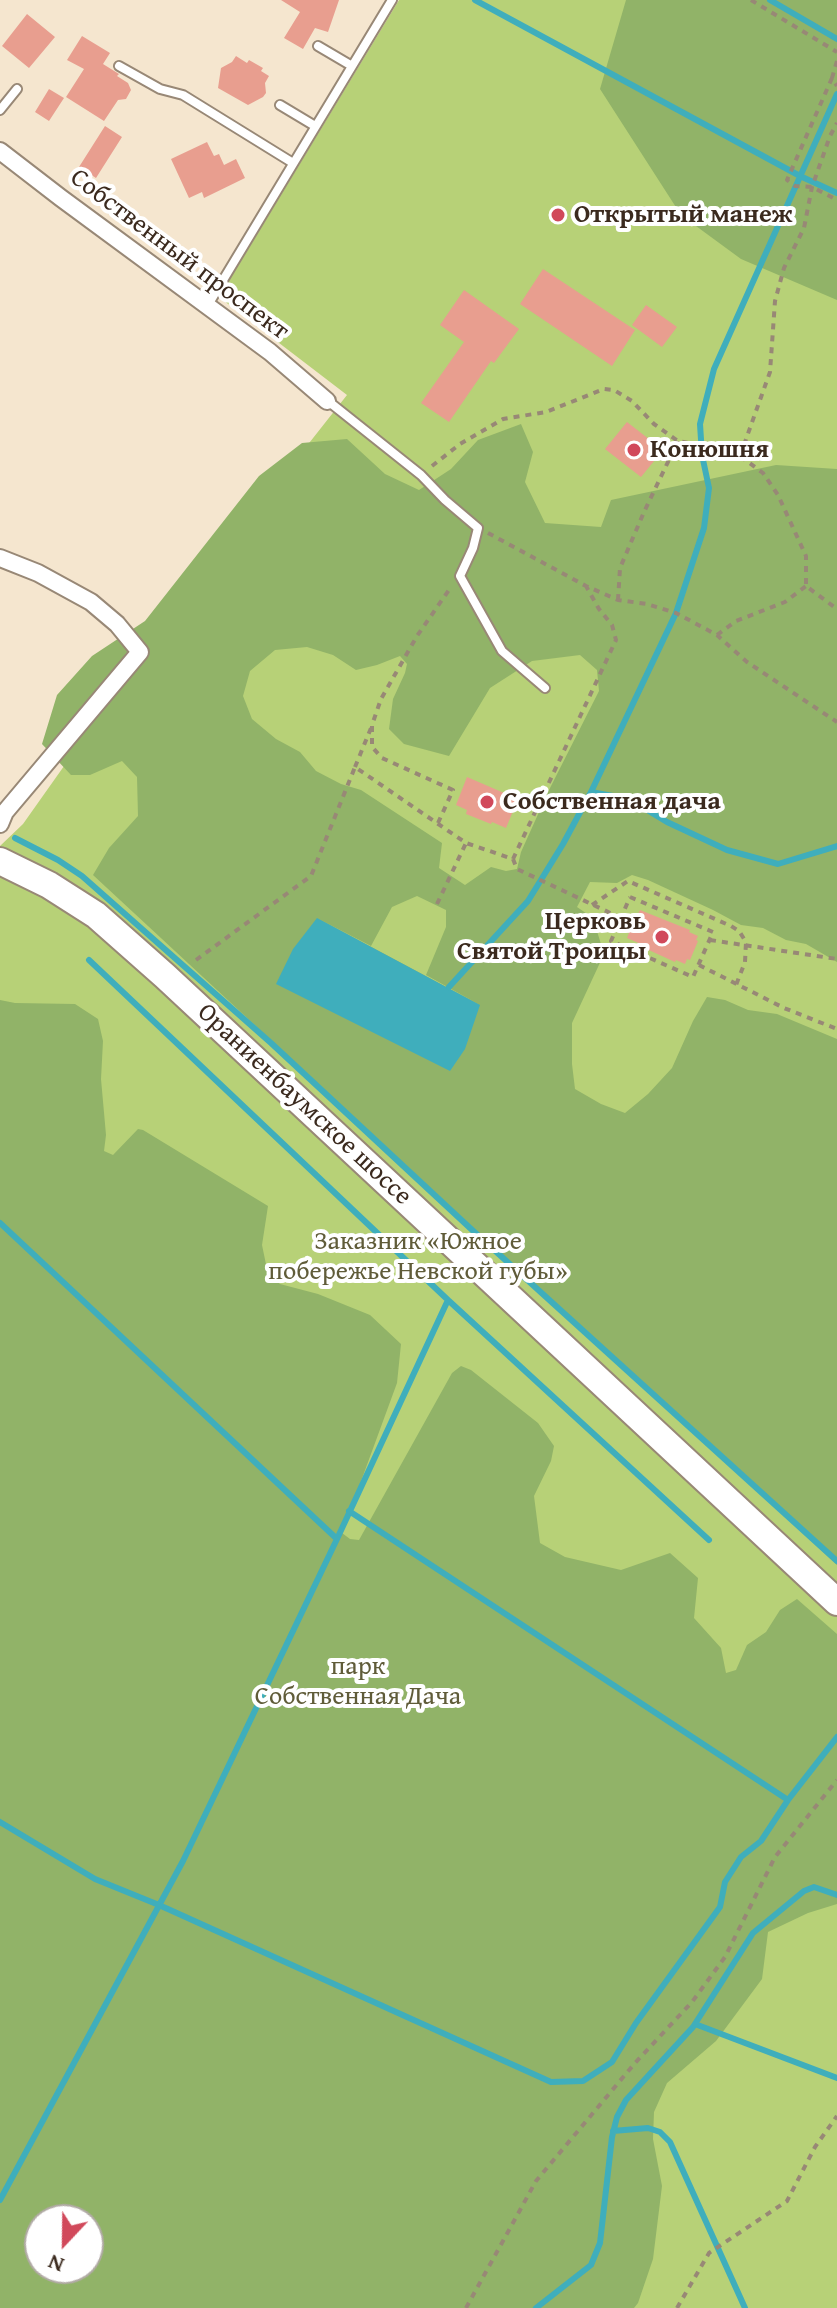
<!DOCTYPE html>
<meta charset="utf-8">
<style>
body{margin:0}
#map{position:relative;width:837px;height:2308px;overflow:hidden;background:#f5e6cf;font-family:"Gentium Book Plus",serif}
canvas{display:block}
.north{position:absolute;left:24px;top:2204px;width:80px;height:80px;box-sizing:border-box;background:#fff;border:2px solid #b1aaa5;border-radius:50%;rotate:202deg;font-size:22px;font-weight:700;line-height:32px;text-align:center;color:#3b2a1e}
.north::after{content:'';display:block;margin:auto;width:28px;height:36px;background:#d1495b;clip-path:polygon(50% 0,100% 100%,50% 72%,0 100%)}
</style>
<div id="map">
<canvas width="837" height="2308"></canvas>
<div class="north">N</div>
</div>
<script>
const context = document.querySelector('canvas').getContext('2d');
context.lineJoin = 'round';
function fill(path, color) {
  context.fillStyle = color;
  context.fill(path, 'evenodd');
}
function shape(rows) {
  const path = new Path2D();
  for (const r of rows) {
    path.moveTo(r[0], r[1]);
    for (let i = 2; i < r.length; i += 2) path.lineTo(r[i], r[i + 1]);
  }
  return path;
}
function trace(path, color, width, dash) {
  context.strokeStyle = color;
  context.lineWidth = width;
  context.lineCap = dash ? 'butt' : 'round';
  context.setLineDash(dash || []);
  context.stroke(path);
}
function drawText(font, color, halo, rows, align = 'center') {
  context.font = font + ' "Gentium Book Plus",serif';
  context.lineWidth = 8;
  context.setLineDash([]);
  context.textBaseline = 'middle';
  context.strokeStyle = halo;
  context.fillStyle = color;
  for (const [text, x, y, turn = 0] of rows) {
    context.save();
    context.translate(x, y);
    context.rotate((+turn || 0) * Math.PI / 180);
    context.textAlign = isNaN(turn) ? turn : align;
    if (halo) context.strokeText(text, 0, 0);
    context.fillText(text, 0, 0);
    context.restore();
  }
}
const green = shape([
 [399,0,837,0,837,2308,0,2308,0,846,23,824,149,646,347,395,219,297],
 [40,2220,88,2220,88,2268,40,2268]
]);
const forest = shape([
 [626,0,837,0,837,300,741,259,681,215,600,89],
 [521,424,533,452,525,482,545,523,601,527,611,500,776,465,837,469,837,962,806,944,786,940,763,928,741,925,713,910,648,880,632,875,617,883,590,882,577,907,593,918,604,954,572,1023,572,1064,575,1089,601,1104,625,1113,648,1094,672,1068,693,1021,707,997,725,1000,748,1010,777,1014,837,1039,837,1565,93,875,109,848,138,816,137,777,122,761,90,775,71,775,42,744,57,695,92,656,145,621,259,476,302,443,347,439,385,474,419,490,451,469,478,440],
 [307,647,333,655,356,670,377,665,400,656,407,664,405,673,393,699,389,729,404,744,449,756,490,688,532,661,580,655,597,670,599,691,549,790,521,852,517,869,506,871,491,867,465,885,439,868,442,843,361,790,341,784,316,771,300,752,276,739,252,719,243,696,250,671,275,650],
 [417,896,446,910,446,927,426,975,480,1005,317,918,371,946,392,907],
 [0,1000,15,1003,75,1004,98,1019,103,1041,101,1079,106,1135,104,1151,113,1155,138,1129,143,1130,268,1206,262,1245,268,1274,280,1284,318,1294,370,1315,401,1344,397,1383,342,1533,350,1539,359,1540,452,1373,461,1366,471,1370,538,1423,554,1446,551,1461,534,1496,540,1543,565,1557,621,1570,670,1553,698,1578,694,1618,721,1648,726,1673,736,1670,747,1645,766,1632,780,1610,797,1599,837,1634,837,1904,808,1913,768,1932,762,1979,716,2041,667,2083,654,2112,653,2139,662,2186,653,2259,638,2303,634,2308,0,2308],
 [40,2220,88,2220,88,2268,40,2268]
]);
const water = shape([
 [317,918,480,1005,465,1049,450,1071,276,984,293,949]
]);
const stream = shape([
 [475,0,800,176,837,193],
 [770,0,837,39],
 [591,792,629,799,667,822,727,850,778,864,837,846],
 [15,838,58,860,82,876,271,1043,470,1228,837,1561],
 [89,960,448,1300,709,1540],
 [449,987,528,901,563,844,591,792,676,613,704,528,709,488,702,455,700,424,714,369,837,94],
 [0,1223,337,1539],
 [349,1511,788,1800,837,1737],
 [0,1822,95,1879,159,1905,551,2082,583,2081,612,2062,636,2023,720,1907,725,1882,741,1857,761,1841,788,1800],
 [695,2024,837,2078],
 [613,2131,648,2128,660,2132,670,2142,745,2308],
 [0,2200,183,1861,337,1539,448,1300],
 [536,2308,591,2265,600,2243,612,2137,617,2117,626,2100,693,2027,753,1933,804,1891,814,1887,837,1895]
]);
const building = shape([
 [281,0,339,0,328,32,315,28,303,49,284,38,300,12],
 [27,14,55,37,29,68,2,46],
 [82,36,110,53,103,64,119,74,117,76,128,83,131,90,126,99,118,100,104,121,66,97,84,69,67,60],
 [236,56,247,63,249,60,263,68,261,71,269,76,265,83,266,93,263,97,248,105,218,88,221,68,232,62],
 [49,89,64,98,49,121,35,112],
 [105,126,122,137,96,178,79,167],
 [207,142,214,156,219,154,224,165,236,159,245,178,204,198,202,192,189,198,171,159],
 [543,269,635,330,612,366,520,304],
 [464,290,519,329,494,363,491,361,449,422,421,403,464,342,440,325],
 [646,305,677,327,662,347,632,325],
 [627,422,663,450,641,477,605,449],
 [467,777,518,799,506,828,492,822,491,824,466,814,467,810,456,805],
 [640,910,690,930,689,932,698,936,696,940,698,941,690,960,687,959,685,964,676,960,675,962,640,946,641,944,627,938,629,933,627,932,635,913,638,914]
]);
const path = shape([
 [751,0,837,52],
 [837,61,832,78,837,86],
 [832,78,787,180,795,186,812,187,837,200],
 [740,456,770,372,775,301,784,268,804,228,812,187,830,136,837,123],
 [432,466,460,444,503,419,546,412,604,389,614,390,632,401,654,424,678,441,705,446,740,456,763,473,778,495,806,556,806,586,837,609],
 [488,533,586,586,618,600,647,604,676,613,717,635,747,662,837,722],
 [618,600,620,568,644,512,678,441],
 [717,635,736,621,785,602,806,586],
 [355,767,371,728],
 [438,823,453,790,382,758,372,747,372,725,381,699,417,636,451,587],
 [513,859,616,640,612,625,599,609,586,586],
 [630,897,713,932,693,977,611,941,630,897],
 [437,904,466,843],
 [592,905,628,881,731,926,739,931,746,942,745,962,736,985],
 [710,940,837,959],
 [196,960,311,876,355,767,466,843,513,859,517,869,621,918],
 [699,965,784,1008,837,1029],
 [466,2308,536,2181,635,2063,692,2002,725,1957,775,1857,837,1780],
 [677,2308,709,2253,787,2201,815,2147,837,2116]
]);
const lane = shape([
 [318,46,352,66],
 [119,66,160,89,183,95,293,163],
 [280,105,315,126],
 [0,110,17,89],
 [208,305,392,0],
 [328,401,421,475,445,500,478,528,473,548,460,576,502,651,545,688]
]);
const street = shape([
 [0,151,61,198,270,352,327,401],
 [0,558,38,573,91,602,117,624,140,652,5,812,0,824]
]);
const primary = shape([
 [0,861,49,885,96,915,165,976,837,1602]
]);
const markers = [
 [558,215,8,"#d1495b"],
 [634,450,8,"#d1495b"],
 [487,802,8,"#d1495b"],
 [662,937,8,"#d1495b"]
];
const poiNames = [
 ["Открытый манеж",574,215],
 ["Конюшня",650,450],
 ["Собственная дача",503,802],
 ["Церковь",646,922,"right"],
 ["Святой Троицы",646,952,"right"]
];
const streetNames = [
 ["Собственный проспект",179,255,37],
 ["Ораниенбаумское шоссе",304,1105,43]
];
const parkNames = [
 ["Заказник «Южное",418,1242],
 ["побережье Невской губы»",418,1272],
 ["парк",358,1667],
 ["Собственная Дача",358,1697]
];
fill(green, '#b7d177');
fill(forest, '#91b368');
fill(water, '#3faebc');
trace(stream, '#3faebc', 6);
fill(building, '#e89e8f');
trace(lane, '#988876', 12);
trace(street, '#988876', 20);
trace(primary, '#988876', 30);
trace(path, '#988876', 4, [6, 6]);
trace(lane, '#fff', 8);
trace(street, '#fff', 16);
trace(primary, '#fff', 26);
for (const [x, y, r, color] of markers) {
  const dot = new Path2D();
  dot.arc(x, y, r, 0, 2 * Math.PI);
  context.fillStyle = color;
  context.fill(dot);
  trace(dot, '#fff', 3);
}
drawText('bold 26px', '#3b2a1e', '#fff', poiNames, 'left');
drawText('26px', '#3b2a1e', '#fff', streetNames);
drawText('26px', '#605c39', '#fff', parkNames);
</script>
